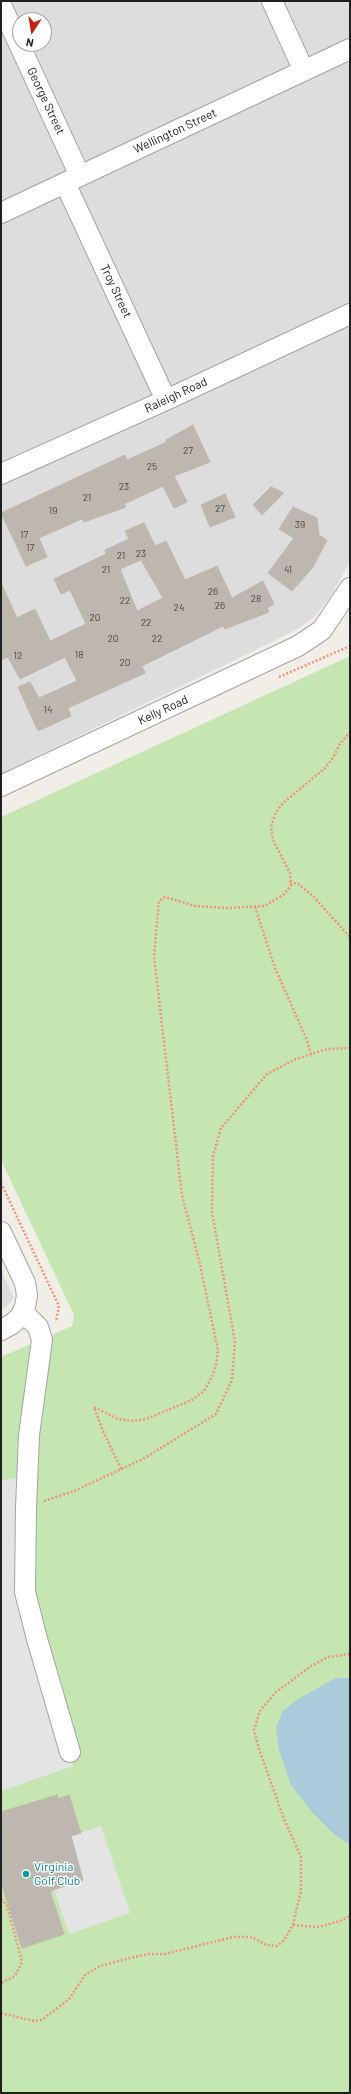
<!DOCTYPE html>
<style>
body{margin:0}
#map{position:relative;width:351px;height:2094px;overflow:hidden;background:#f0eee7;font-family:Barlow,sans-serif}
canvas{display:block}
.frame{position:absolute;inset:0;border:2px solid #202020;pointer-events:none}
.north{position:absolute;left:12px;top:12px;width:40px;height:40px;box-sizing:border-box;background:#fff;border:1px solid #a6a6a6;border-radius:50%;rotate:192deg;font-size:11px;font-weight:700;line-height:16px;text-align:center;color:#202020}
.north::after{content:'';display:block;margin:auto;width:14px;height:18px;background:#c1250f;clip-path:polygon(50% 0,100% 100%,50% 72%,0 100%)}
</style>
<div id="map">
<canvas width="351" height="2094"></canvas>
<div class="frame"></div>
<div class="north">N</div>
</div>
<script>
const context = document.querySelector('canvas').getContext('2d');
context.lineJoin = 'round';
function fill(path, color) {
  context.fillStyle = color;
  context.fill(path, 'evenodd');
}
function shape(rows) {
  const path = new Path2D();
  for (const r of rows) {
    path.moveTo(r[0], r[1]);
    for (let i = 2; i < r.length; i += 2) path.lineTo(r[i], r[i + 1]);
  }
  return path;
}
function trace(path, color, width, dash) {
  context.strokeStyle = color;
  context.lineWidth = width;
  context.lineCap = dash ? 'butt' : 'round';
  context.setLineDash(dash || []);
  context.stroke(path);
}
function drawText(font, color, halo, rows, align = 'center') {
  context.font = font + ' Barlow,sans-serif';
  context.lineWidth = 3;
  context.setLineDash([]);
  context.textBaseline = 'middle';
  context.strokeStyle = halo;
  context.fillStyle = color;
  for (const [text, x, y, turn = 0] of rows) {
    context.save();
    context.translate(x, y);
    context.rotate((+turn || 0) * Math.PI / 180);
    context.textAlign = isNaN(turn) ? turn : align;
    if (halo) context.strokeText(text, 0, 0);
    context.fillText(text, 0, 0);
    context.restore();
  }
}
const residential = shape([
 [1,1,350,1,350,561,330,598,314,617,296,630,1,774],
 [20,20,44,20,44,44,20,44],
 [1,1270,14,1298,6,1307,1,1309]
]);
const grass = shape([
 [350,656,350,2093,1,2093,1,1357,72,1326,74,1315,1,1160,1,817]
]);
const parking = shape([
 [27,1477,25,1592,73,1766,1,1791,1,1480],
 [101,1826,130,1913,69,1934,54,1889,83,1880,71,1836]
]);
const water = shape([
 [336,1678,350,1678,350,1845,334,1834,311,1811,291,1785,279,1750,276,1727,283,1711,298,1699]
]);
const building = shape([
 [193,425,210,462,174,476,187,502,174,508,163,486,124,504,126,507,84,522,82,519,39,538,47,557,26,566,1,513,125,455,127,460,167,442,166,440,193,425],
 [271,487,284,493,262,515,253,505,271,487],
 [225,494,235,517,210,527,201,505,225,494],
 [293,507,317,518,319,535,327,540,313,567,292,591,268,573,294,538,279,529,293,507],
 [144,523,155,546,166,541,185,580,217,566,232,598,263,581,274,604,267,608,269,612,225,629,223,626,142,666,145,673,68,708,71,716,38,731,18,687,30,682,39,698,77,681,65,657,20,679,8,657,1,660,1,583,17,618,35,609,50,641,86,624,70,590,61,594,54,579,106,554,105,550,129,539,125,531,144,523],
 [141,560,163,598,137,611,120,569,141,560],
 [57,1795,58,1799,69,1795,81,1833,71,1836,83,1880,50,1891,64,1934,22,1948,1,1882,1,1812,57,1795]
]);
const path = shape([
 [279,677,350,646],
 [290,882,298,884,312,895,350,937],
 [255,907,275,968,306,1038,311,1054],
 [1,1183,59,1306,56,1322],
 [121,1469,103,1431,94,1407,118,1419,132,1421,146,1419,192,1400,204,1391,212,1377,216,1365,218,1350,199,1260,182,1195,154,957,159,901,165,897,196,906,227,908,264,906,283,895,291,886,290,873,273,840,271,827,275,814,283,803,325,768,333,758,340,744,350,732],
 [44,1501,74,1491,143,1459,216,1414,232,1380,235,1342,212,1212,213,1156,221,1128,267,1074,296,1059,327,1049,350,1048],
 [1,1899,7,1905,22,1962,15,1976,1,1983],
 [293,1925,318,1927,340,1921,350,1916],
 [1,2013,34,2021,42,2020,69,1999,85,1975,100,1966,130,1958,148,1954,165,1954,233,1937,252,1937,266,1945,277,1946,284,1940,293,1925,301,1890,301,1857,284,1819,259,1749,254,1730,260,1711,276,1692,311,1666,328,1657,350,1654]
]);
const minor = shape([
 [272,1,304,71],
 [1,5,80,176],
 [65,183,166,400],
 [1,213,350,49],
 [1,474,166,400,350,314],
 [1,786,298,646,322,630,350,588],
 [1,1232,25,1283,27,1295,25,1307,20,1317,12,1324,1,1330],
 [23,1312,38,1327,42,1340,29,1435,26,1508,25,1592,37,1639,70,1752]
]);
const markers = [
 [26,1874,4,"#0f9aa8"]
];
const numberNames = [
 ["27",188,451],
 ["25",152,467],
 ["23",124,487],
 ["21",87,498],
 ["27",220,509],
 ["19",53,511],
 ["39",300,525],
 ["17",24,535],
 ["17",30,548],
 ["23",141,554],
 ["21",121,556],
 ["21",106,570],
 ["41",288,570],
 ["26",213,592],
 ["28",256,599],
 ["22",125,601],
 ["26",220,606],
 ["24",179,608],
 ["20",95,618],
 ["22",146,623],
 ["20",113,639],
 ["22",157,639],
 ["18",79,655],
 ["12",18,656],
 ["20",125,663],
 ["14",48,710]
];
const streetNames = [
 ["George Street",46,101,65],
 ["Wellington Street",175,131,-25],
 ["Troy Street",116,291,65],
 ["Raleigh Road",176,395,-25],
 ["Kelly Road",163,710,-25]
];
const cultureNames = [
 ["Virginia",34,1867],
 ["Golf Club",34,1881]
];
fill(residential, '#dedddd');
fill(grass, '#c5e6b1');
fill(parking, '#e4e4e4');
fill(water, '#abcada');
fill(building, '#bdb7b0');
trace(building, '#c0b7aa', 1);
trace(minor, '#a4a4a4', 22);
trace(path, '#f09378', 2.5, [2, 2]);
trace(minor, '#fff', 20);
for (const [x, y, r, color] of markers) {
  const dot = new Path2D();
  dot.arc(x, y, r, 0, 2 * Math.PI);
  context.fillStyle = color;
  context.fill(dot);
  trace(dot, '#fff', 1.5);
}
drawText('10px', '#474644', null, numberNames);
drawText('12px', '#202020', '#fff', streetNames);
drawText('12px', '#0d838f', '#fff', cultureNames, 'left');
</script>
